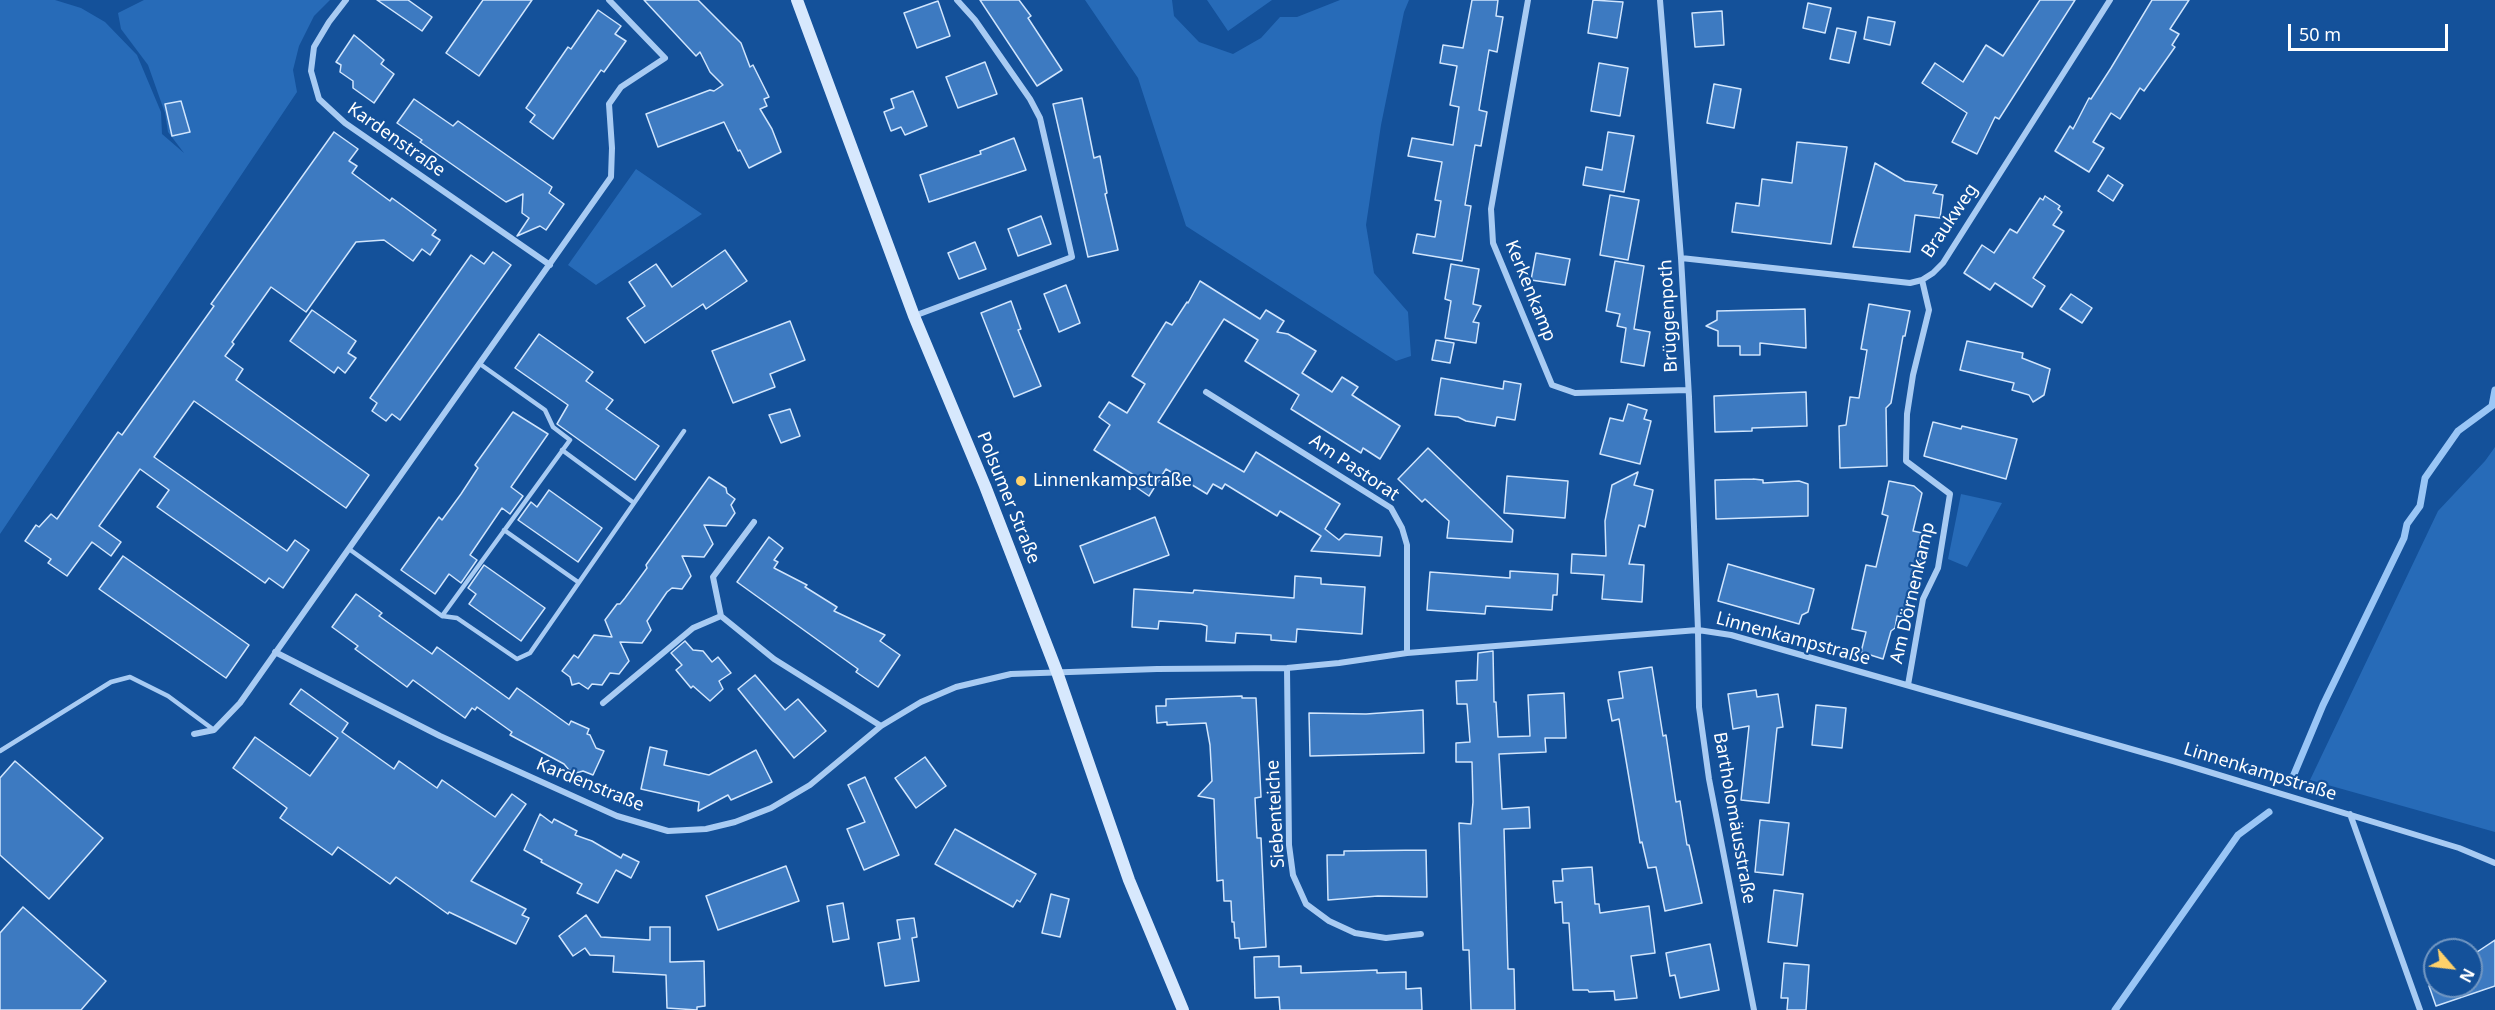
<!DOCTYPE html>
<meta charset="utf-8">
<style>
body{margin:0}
#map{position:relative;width:2495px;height:1010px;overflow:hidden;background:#14519a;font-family:"Noto Sans",sans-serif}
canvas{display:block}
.north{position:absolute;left:2423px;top:938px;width:60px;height:60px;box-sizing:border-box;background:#14519a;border:2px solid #7297c2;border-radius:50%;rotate:118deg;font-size:16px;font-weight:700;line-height:24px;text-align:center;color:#fff}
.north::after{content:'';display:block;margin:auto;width:21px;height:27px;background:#ffd16a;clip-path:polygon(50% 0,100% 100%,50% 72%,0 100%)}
.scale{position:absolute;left:2288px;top:24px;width:160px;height:27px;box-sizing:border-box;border:3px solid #fff;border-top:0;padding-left:8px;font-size:18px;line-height:21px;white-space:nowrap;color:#fff;-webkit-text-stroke:4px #14519a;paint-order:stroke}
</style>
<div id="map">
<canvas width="2495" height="1010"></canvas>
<div class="north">N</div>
<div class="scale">50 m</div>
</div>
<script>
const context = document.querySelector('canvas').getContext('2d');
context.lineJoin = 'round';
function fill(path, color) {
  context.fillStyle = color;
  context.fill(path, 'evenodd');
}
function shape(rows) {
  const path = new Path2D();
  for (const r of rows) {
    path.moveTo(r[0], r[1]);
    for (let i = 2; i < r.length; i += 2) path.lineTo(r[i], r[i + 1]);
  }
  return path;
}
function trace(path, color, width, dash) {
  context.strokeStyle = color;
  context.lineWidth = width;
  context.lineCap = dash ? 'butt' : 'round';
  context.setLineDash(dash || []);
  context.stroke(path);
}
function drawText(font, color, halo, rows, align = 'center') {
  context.font = font + ' "Noto Sans",sans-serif';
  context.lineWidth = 4.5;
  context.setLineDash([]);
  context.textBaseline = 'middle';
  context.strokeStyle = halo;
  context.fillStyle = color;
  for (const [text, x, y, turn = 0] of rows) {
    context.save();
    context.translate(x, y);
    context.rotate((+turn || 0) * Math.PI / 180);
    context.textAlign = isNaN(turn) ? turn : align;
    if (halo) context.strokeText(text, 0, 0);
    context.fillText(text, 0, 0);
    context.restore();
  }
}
const green = shape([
 [0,0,55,0,81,8,105,22,137,55,161,112,162,134,184,153,168,132,165,113,148,65,121,29,118,13,144,0,330,0,314,16,299,46,293,70,297,92,0,534],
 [1085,0,1172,0,1174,16,1199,42,1233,54,1261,38,1280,17,1297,17,1340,0,1409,0,1404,12,1381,125,1366,225,1374,273,1408,312,1411,356,1396,361,1186,226,1138,78],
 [1207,0,1272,0,1228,31],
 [636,169,702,214,596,285,568,265],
 [2495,447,2495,832,2310,780,2438,511,2485,461],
 [1961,494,2002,503,1967,567,1948,559]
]);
const stream = shape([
 [2292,779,2323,705,2404,538,2407,524,2420,506,2425,478,2458,431,2492,406,2495,390],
 [2115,1010,2238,835,2269,812]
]);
const building = shape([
 [377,0,408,0,432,17,422,31,377,0],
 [483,0,532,0,479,76,446,53,483,0],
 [644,0,698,0,741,43,750,67,753,65,769,97,764,99,767,106,760,109,772,129,781,152,749,168,740,150,738,151,724,122,658,147,646,114,710,90,714,91,723,85,710,72,700,52,696,56,644,0],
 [980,0,1019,0,1031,16,1028,18,1062,70,1037,86,980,0],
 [1472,0,1498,0,1496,16,1503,17,1497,52,1489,50,1479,110,1487,112,1481,146,1475,145,1465,205,1471,206,1462,261,1413,253,1417,234,1435,237,1441,201,1435,200,1442,162,1408,156,1412,138,1453,145,1459,107,1450,105,1457,66,1440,63,1443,45,1463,48,1472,0],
 [1593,0,1623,2,1617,38,1588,33,1593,0],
 [2040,0,2075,0,1999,119,1995,117,1977,154,1952,142,1967,113,1922,83,1935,63,1963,82,1986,45,2003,56,2040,0],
 [2152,0,2189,0,2170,29,2179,34,2172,45,2175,47,2144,91,2140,88,2120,119,2111,113,2093,142,2104,148,2089,172,2055,151,2070,126,2073,129,2089,98,2091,99,2111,68,2152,0],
 [938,1,950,36,917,48,904,13,938,1],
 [1808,3,1831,8,1825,33,1803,28,1808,3],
 [598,10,621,26,615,34,626,41,604,72,601,70,553,139,530,122,535,115,526,108,568,47,571,49,598,10],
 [1722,11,1724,45,1695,47,1692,13,1722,11],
 [1868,17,1895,22,1890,45,1864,39,1868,17],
 [1837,28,1856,32,1849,63,1830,59,1837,28],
 [354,35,384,60,381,64,394,74,374,103,353,88,353,81,340,72,341,65,336,62,354,35],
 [985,62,997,94,958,108,946,77,985,62],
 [1599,63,1628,68,1620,116,1591,111,1599,63],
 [1714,84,1741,89,1734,128,1707,123,1714,84],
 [913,91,927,126,905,135,901,127,891,131,884,112,894,108,891,99,913,91],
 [1082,98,1094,158,1100,156,1107,193,1105,194,1118,250,1088,257,1053,104,1082,98],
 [414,99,453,126,458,121,552,187,549,193,564,204,546,230,540,226,517,236,529,218,522,213,523,194,506,202,420,142,422,140,397,123,414,99],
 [181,101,190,132,172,136,165,104,181,101],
 [334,132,358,149,349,161,357,166,352,173,390,201,392,198,436,230,432,235,440,240,430,255,422,249,413,261,384,240,356,242,306,312,271,287,232,342,234,344,225,356,243,369,236,380,369,475,346,508,194,401,154,457,287,551,295,540,309,550,283,588,269,578,265,583,157,507,169,490,140,469,99,526,121,542,111,556,92,542,67,576,48,563,51,559,25,541,36,525,39,527,51,514,57,519,118,432,122,435,214,306,211,304,334,132],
 [1608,132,1634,136,1624,192,1583,185,1586,167,1602,170,1608,132],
 [1014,138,1026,170,929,202,920,175,981,154,980,151,1014,138],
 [1797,142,1847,147,1831,244,1732,232,1736,203,1759,206,1762,179,1792,183,1797,142],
 [1875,163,1905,181,1937,185,1933,193,1943,195,1940,218,1915,215,1910,252,1853,247,1875,163],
 [2108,175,2123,185,2113,201,2098,191,2108,175],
 [1610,195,1639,200,1628,260,1600,255,1610,195],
 [2045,196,2060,206,2058,209,2062,212,2053,225,2064,231,2033,278,2045,286,2032,307,1995,283,1990,290,1964,273,1982,245,1994,253,2010,229,2017,233,2040,198,2043,200,2045,196],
 [1041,216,1051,244,1018,256,1008,229,1041,216],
 [975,242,986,269,959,279,948,253,975,242],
 [725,250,747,281,706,309,703,304,645,343,627,318,645,306,629,282,656,264,672,287,725,250],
 [493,252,511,265,400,420,392,414,386,421,372,411,377,403,370,398,471,255,484,264,493,252],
 [1536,253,1570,259,1565,285,1531,280,1536,253],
 [1615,261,1644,266,1634,329,1650,332,1644,366,1621,362,1626,328,1617,326,1620,314,1606,311,1615,261],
 [1451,264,1479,269,1473,304,1481,306,1473,322,1479,323,1476,343,1445,338,1451,301,1445,299,1451,264],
 [1200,281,1260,319,1266,310,1284,321,1277,332,1288,334,1316,351,1302,373,1332,392,1342,377,1358,387,1352,395,1400,426,1380,459,1363,448,1361,453,1291,409,1299,395,1245,361,1258,340,1224,319,1158,422,1244,472,1256,452,1340,504,1325,529,1339,540,1345,534,1382,537,1380,556,1311,551,1321,536,1280,511,1277,516,1225,484,1222,489,1213,484,1207,494,1166,469,1149,496,1133,485,1137,477,1094,450,1110,425,1099,417,1109,402,1127,413,1145,384,1132,376,1166,322,1172,325,1187,302,1188,303,1200,281],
 [1066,285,1080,323,1059,332,1044,294,1066,285],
 [2071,294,2092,308,2082,323,2060,309,2071,294],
 [1011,301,1021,329,1018,330,1041,386,1014,397,981,313,1011,301],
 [1869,304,1910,311,1905,336,1903,336,1891,403,1886,408,1887,466,1840,468,1839,426,1846,425,1850,397,1859,398,1867,350,1861,349,1869,304],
 [1805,309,1806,348,1760,343,1760,355,1740,355,1740,346,1718,346,1718,331,1706,326,1717,320,1717,311,1805,309],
 [312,310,356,341,348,353,356,358,345,373,338,367,334,373,290,341,312,310],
 [790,321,805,360,770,374,775,387,733,403,712,351,790,321],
 [539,334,593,372,586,381,613,400,606,409,659,446,635,480,557,424,568,405,515,368,539,334],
 [1436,340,1454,343,1450,363,1432,360,1436,340],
 [1967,341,2023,353,2022,358,2050,369,2044,395,2033,402,2029,395,2012,390,2014,383,1960,370,1967,341],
 [1441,378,1503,389,1504,381,1521,384,1515,420,1497,417,1495,426,1466,421,1458,417,1435,415,1441,378],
 [1806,392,1807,426,1752,428,1752,431,1715,432,1714,396,1806,392],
 [1628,404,1647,410,1644,419,1651,421,1640,464,1600,454,1610,418,1623,421,1628,404],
 [790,409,800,436,781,443,769,415,790,409],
 [513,412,548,434,511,487,523,496,510,514,502,508,470,555,477,560,461,583,449,574,435,594,401,570,439,517,442,520,461,494,478,468,475,465,513,412],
 [1933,422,1961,429,1962,426,2017,439,2006,479,1924,456,1933,422],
 [1428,448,1513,530,1512,542,1447,538,1449,521,1425,499,1422,502,1398,479,1428,448],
 [1638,472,1634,485,1653,490,1645,527,1639,525,1629,564,1644,565,1642,602,1602,599,1604,575,1571,573,1572,554,1606,556,1605,521,1612,485,1638,472],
 [1507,476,1568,481,1565,518,1504,513,1507,476],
 [709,477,726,488,727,493,735,499,731,505,735,513,726,526,704,525,713,544,704,557,682,556,691,576,682,589,672,588,667,592,647,621,651,630,642,643,620,642,629,661,619,674,610,673,602,685,592,684,588,689,579,683,572,685,570,677,562,671,574,655,578,658,594,635,612,637,605,620,617,604,620,604,625,598,647,568,646,565,709,477],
 [1753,479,1763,480,1763,483,1799,481,1808,484,1808,516,1716,519,1715,480,1753,479],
 [1889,481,1914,486,1922,493,1913,531,1927,534,1922,557,1918,564,1916,564,1903,617,1897,616,1895,628,1891,631,1883,659,1861,652,1866,632,1852,629,1866,565,1876,567,1888,516,1882,514,1889,481],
 [549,490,602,528,578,562,518,520,531,502,537,507,549,490],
 [1155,517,1169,555,1094,583,1080,546,1155,517],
 [769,537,783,548,774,560,778,562,774,568,807,585,805,587,837,607,834,611,885,635,880,641,900,655,878,687,856,672,858,669,737,582,769,537],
 [123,556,249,645,226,678,99,589,123,556],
 [1728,564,1814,589,1808,612,1802,615,1799,624,1718,601,1728,564],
 [484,565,545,608,521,641,469,604,476,594,468,588,484,565],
 [1510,571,1558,574,1557,595,1553,595,1552,610,1486,606,1485,614,1427,610,1430,572,1510,578,1510,571],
 [1295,576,1321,578,1321,584,1365,587,1362,634,1297,629,1296,642,1271,640,1271,635,1236,633,1235,643,1206,641,1207,626,1201,624,1159,621,1158,629,1132,627,1134,589,1193,593,1194,590,1294,598,1295,576],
 [356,594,382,613,379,616,432,654,437,647,509,699,517,688,569,725,571,721,589,729,587,734,590,735,596,748,604,751,593,775,583,771,576,773,569,770,564,764,510,735,512,732,477,707,475,710,472,708,465,718,413,680,407,687,355,649,358,646,332,627,356,594],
 [685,641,693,650,703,651,712,662,718,657,731,673,719,681,723,689,710,701,693,686,691,688,676,670,682,665,671,653,685,641],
 [1493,651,1494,702,1496,702,1498,737,1530,736,1528,695,1564,693,1566,738,1545,738,1546,752,1499,754,1502,809,1529,807,1530,828,1504,829,1508,969,1514,969,1515,1010,1471,1010,1469,950,1463,950,1459,823,1471,824,1473,802,1472,762,1456,762,1456,743,1470,742,1467,704,1457,704,1456,681,1477,680,1478,653,1493,651],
 [1652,667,1663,736,1666,735,1676,802,1680,801,1687,845,1689,845,1702,903,1665,911,1656,867,1648,868,1642,842,1640,843,1619,719,1612,721,1608,700,1623,698,1619,672,1652,667],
 [755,675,785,710,798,699,826,731,794,758,738,689,755,675],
 [301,689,348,723,342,732,394,769,399,761,437,788,442,780,495,817,512,794,526,804,471,881,526,909,522,915,529,918,516,944,449,912,448,914,396,877,390,884,338,847,332,855,280,818,287,808,233,768,255,737,310,776,338,738,290,704,301,689],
 [1756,690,1757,697,1778,694,1783,727,1777,728,1769,803,1741,800,1749,726,1733,729,1728,694,1756,690],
 [1242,696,1242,698,1256,698,1261,797,1255,798,1257,838,1261,838,1266,947,1240,949,1239,938,1235,938,1234,922,1232,922,1231,901,1224,901,1223,880,1217,881,1214,799,1198,796,1212,781,1210,745,1206,723,1167,725,1167,722,1157,723,1156,706,1166,706,1166,699,1242,696],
 [1816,705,1846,708,1842,748,1812,745,1816,705],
 [1423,710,1424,753,1310,756,1309,713,1366,714,1423,710],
 [650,747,667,751,664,765,709,775,756,750,772,782,731,800,728,795,698,811,699,802,641,789,650,747],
 [925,757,946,786,916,808,895,778,925,757],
 [15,761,103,838,49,899,0,855,0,778,15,761],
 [865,777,899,855,864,870,847,829,865,822,848,785,865,777],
 [540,814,552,823,554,819,577,831,575,835,592,841,621,858,623,854,639,862,631,878,616,870,598,903,577,893,582,884,541,862,542,860,524,850,540,814],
 [1760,820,1789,823,1783,875,1755,872,1760,820],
 [955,829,1036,874,1020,902,1017,900,1013,907,935,864,955,829],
 [1426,850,1427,897,1378,896,1328,900,1327,855,1344,855,1344,851,1426,850],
 [786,866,799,901,718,930,706,896,786,866],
 [1592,867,1595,904,1599,904,1600,913,1649,906,1655,953,1631,956,1637,998,1615,1000,1614,991,1589,992,1588,990,1573,990,1569,923,1563,923,1562,902,1555,903,1553,881,1563,881,1562,869,1592,867],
 [1774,890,1803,894,1797,946,1768,942,1774,890],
 [1051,894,1069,899,1060,937,1042,933,1051,894],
 [843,903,849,939,833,942,827,906,843,903],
 [23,907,106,981,81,1010,0,1010,0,933,23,907],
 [586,915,601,937,650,940,650,927,670,927,670,962,704,961,705,1006,697,1007,697,1010,667,1008,666,975,613,972,614,956,590,955,585,948,573,956,559,936,586,915],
 [914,918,917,937,912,938,919,981,885,986,878,943,900,939,897,920,914,918],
 [2495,940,2495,986,2436,1006,2429,986,2471,986,2471,956,2495,940],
 [1710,944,1719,990,1680,998,1675,975,1670,976,1666,953,1710,944],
 [1279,956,1279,967,1301,966,1301,973,1377,970,1377,973,1406,972,1406,989,1421,988,1422,1010,1280,1010,1279,997,1255,998,1254,957,1279,956],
 [1784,963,1809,965,1806,1010,1787,1010,1788,998,1781,998,1784,963]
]);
const service = shape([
 [562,450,634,503],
 [504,530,578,582],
 [349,549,442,616,457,618,517,659,530,653,684,431],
 [442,616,570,440,553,427,545,410,480,364],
 [0,751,111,682,130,677,168,696,214,730]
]);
const minor = shape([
 [346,0,329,22,314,47,311,71,319,99,345,123,550,265],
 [1528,0,1491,209,1493,243,1552,385,1575,393,1688,390],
 [1660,0,1681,258,1689,397,1698,630,1699,707,1709,779,1754,1010],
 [1681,258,1910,283,1922,280,1933,273,1943,263,2110,0],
 [914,316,1072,257,1040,118,1030,99,975,20,957,0],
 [1206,392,1391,508,1402,528,1407,545,1407,653],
 [721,616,774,659,881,726],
 [275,652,440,736,617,816,668,831,706,829,735,822,771,808,810,785,881,726,921,702,956,687,1011,674,1157,669,1287,668,1339,663,1407,653,1698,630,1731,635,2173,761,2459,848,2495,863],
 [1287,668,1289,845,1293,875,1306,904,1329,921,1355,933,1386,938,1421,934],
 [1908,685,1923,599,1938,568,1950,494,1906,461,1907,414,1913,375,1929,310,1922,280],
 [603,703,693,628,721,616,713,577,754,522],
 [194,734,214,730,240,703,611,177,612,148,609,104,621,87,665,58,609,0],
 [2350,814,2420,1010]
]);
const secondary = shape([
 [797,0,914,316,985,486,1057,672,1129,880,1183,1010]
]);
const markers = [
 [1021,481,6,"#ffd16a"]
];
const streetNames = [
 ["Kardenstraße",396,140,35],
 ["Braukweg",1950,221,-56],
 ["Kerkenkamp",1530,291,68],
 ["Brüggenpoth",1669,316,-93],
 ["Am Pastorat",1354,468,34],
 ["Polsumer Straße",1008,498,68],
 ["Am Dörnenkamp",1913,593,-77],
 ["Linnenkampstraße",1793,639,15],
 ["Linnenkampstraße",2260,772,17],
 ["Kardenstraße",590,785,22],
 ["Siebenteiche",1276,814,-93],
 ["Bartholomäusstraße",1734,818,80]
];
const poiNames = [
 ["Linnenkampstraße",1033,481]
];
fill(green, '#276bb8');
trace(stream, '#9ac6f6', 7);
fill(building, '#3d7ac1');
trace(building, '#d0e5fd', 1.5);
trace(service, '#a8cbf3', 4.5);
trace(minor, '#a8cbf3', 6);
trace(secondary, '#d7e8fd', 12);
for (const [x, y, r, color] of markers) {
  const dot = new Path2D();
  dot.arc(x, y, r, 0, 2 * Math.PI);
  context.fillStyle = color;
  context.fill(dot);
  trace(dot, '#14519a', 2);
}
drawText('18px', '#fff', '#14519a', streetNames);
drawText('18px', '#fff', '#14519a', poiNames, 'left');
</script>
